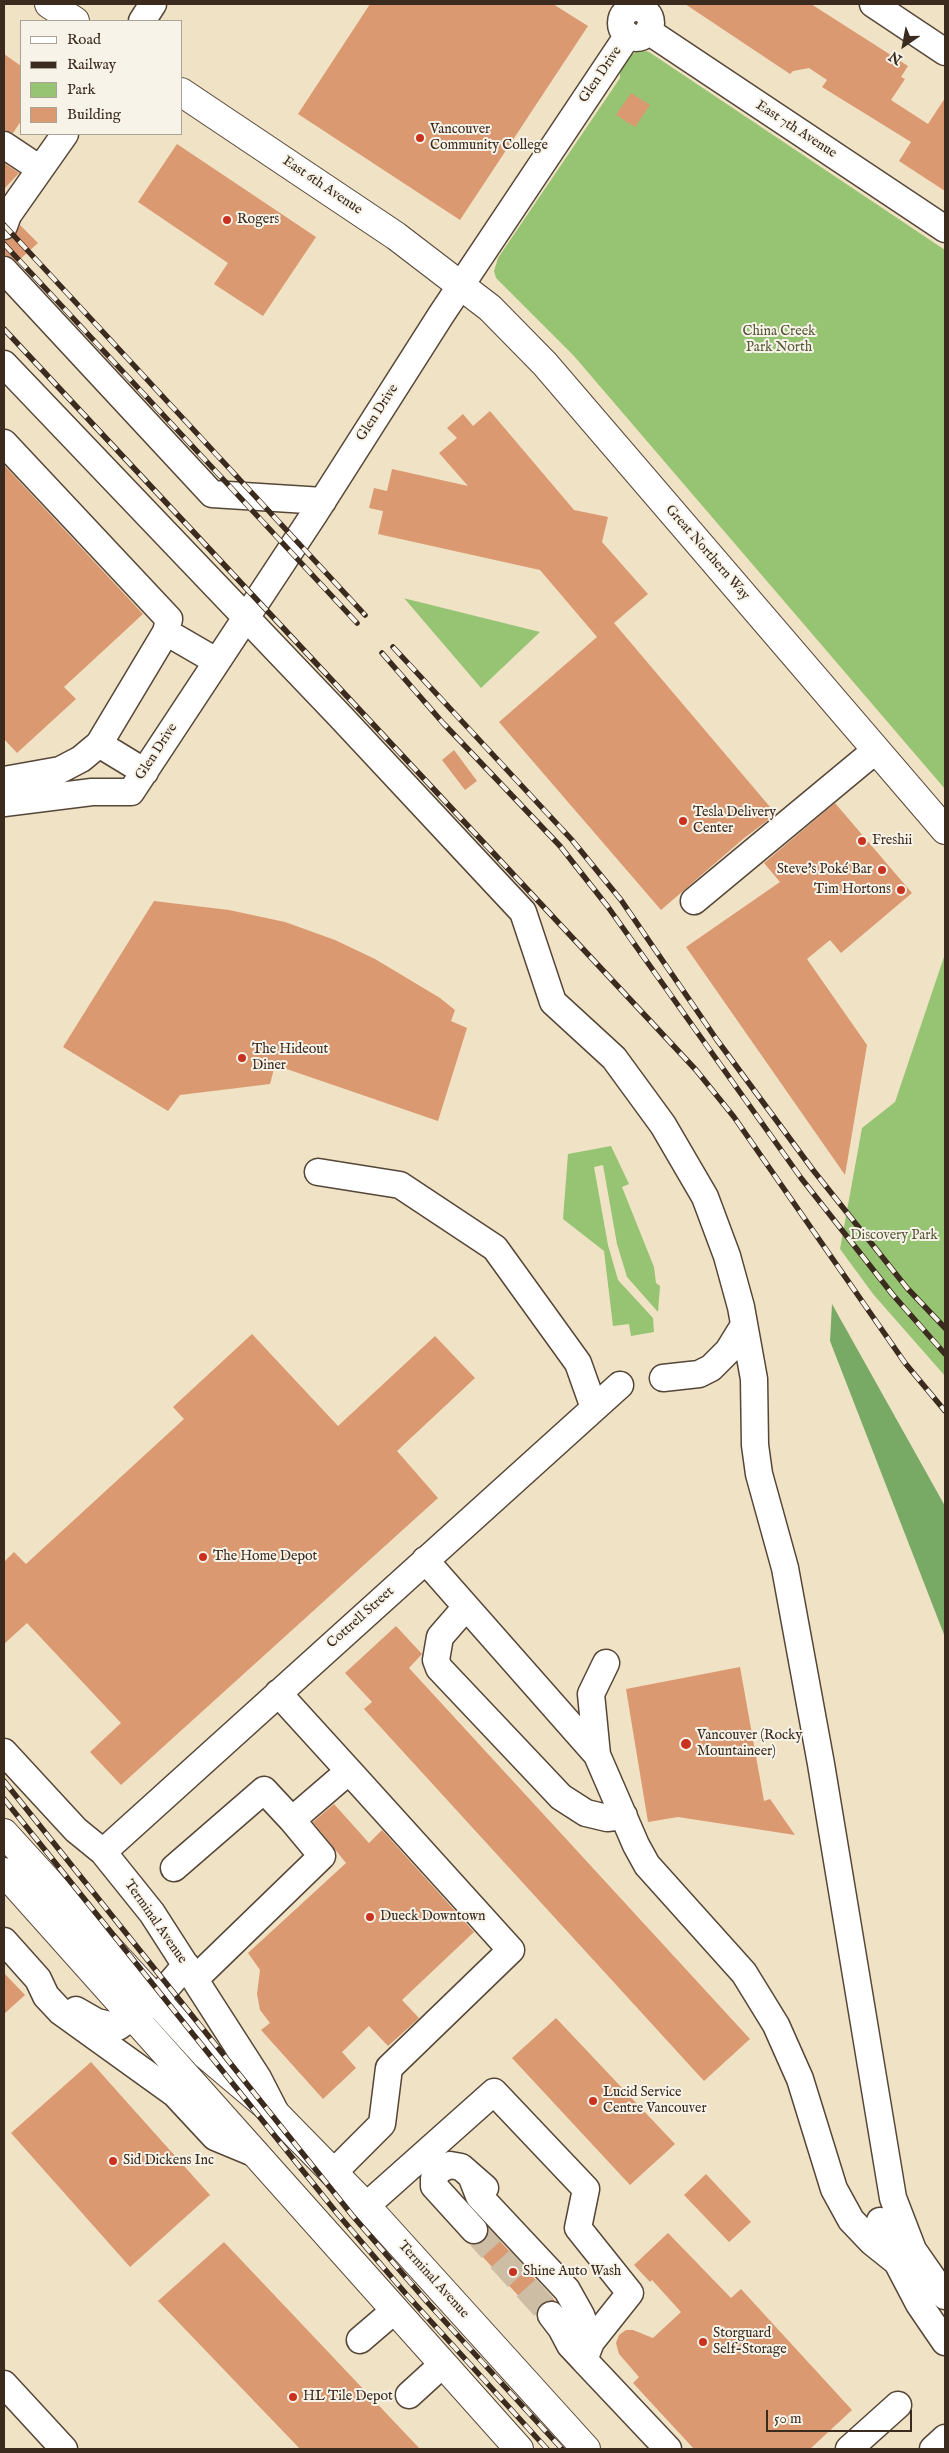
<!DOCTYPE html>
<meta charset="utf-8">
<style>
body{margin:0}
#map{position:relative;width:949px;height:2453px;overflow:hidden;background:#f0e2c5;font-family:"IM FELL English",serif}
canvas{display:block}
.frame{position:absolute;inset:0;border:5px solid #3b2a1e;pointer-events:none}
.legend{position:absolute;left:20px;top:20px;width:162px;height:115px;box-sizing:border-box;background:#f7f3e8;border:1px solid #aca397;margin:0;padding:6px 9px;list-style:none;font-size:15px;color:#3b2a1e}
.legend li{display:flex;align-items:center;gap:10px;height:25px}
.legend b{width:25px;border:1px solid #aca397}
.north{position:absolute;left:879px;top:20px;width:50px;height:50px;-webkit-text-stroke:4px #f7f3e8;paint-order:stroke;rotate:213deg;font-size:14px;font-weight:700;line-height:20px;text-align:center;color:#3b2a1e}
.north::after{content:'';display:block;margin:auto;width:18px;height:22px;background:#3b2a1e;clip-path:polygon(50% 0,100% 100%,50% 72%,0 100%)}
.scale{position:absolute;left:766px;top:2410px;width:146px;height:22px;box-sizing:border-box;border:2px solid #3b2a1e;border-top:0;padding-left:6px;font-size:15px;line-height:18px;white-space:nowrap;color:#3b2a1e;-webkit-text-stroke:4px #f7f3e8;paint-order:stroke}
</style>
<div id="map">
<canvas width="949" height="2453"></canvas>
<div class="frame"></div>
<ul class="legend">
<li><b style="height:6px;background:#fff"></b>Road</li>
<li><b style="height:6px;background:#3b2a1e"></b>Railway</li>
<li><b style="height:14px;background:#96c473"></b>Park</li>
<li><b style="height:14px;background:#db9971"></b>Building</li>
</ul>
<div class="north">N</div>
<div class="scale">50 m</div>
</div>
<script>
const context = document.querySelector('canvas').getContext('2d');
context.lineJoin = 'round';
function fill(path, color) {
  context.fillStyle = color;
  context.fill(path, 'evenodd');
}
function shape(rows) {
  const path = new Path2D();
  for (const r of rows) {
    if (r.length === 3) {
      path.moveTo(r[0] + r[2], r[1]);
      path.arc(r[0], r[1], r[2], 0, 2 * Math.PI);
      continue;
    }
    path.moveTo(r[0], r[1]);
    for (let i = 2; i < r.length; i += 2) path.lineTo(r[i], r[i + 1]);
  }
  return path;
}
function trace(path, color, width, dash) {
  context.strokeStyle = color;
  context.lineWidth = width;
  context.lineCap = dash ? 'butt' : 'round';
  context.setLineDash(dash || []);
  context.stroke(path);
}
function drawText(font, color, halo, rows, align = 'center') {
  context.font = font + ' "IM FELL English",serif';
  context.lineWidth = 4;
  context.setLineDash([]);
  context.textBaseline = 'middle';
  context.strokeStyle = halo;
  context.fillStyle = color;
  for (const [text, x, y, turn = 0] of rows) {
    context.save();
    context.translate(x, y);
    context.rotate((+turn || 0) * Math.PI / 180);
    context.textAlign = isNaN(turn) ? turn : align;
    if (halo) context.strokeText(text, 0, 0);
    context.fillText(text, 0, 0);
    context.restore();
  }
}
const green = shape([
 [634,11,644,14,647,21,646,28,625,26,627,15],
 [642,50,649,52,945,250,945,789,574,356,496,278,494,271,498,258,620,78,620,72,632,54],
 [404,598,403,598,540,632,481,688],
 [945,954,945,1376,873,1294,840,1249,862,1128,895,1102],
 [611,1146,629,1184,622,1187,654,1267,656,1283,660,1286,658,1312,627,1277,617,1244,603,1165,594,1167,608,1245,618,1280,653,1318,654,1332,631,1336,629,1324,613,1326,604,1251,563,1219,568,1154]
]);
const forest = shape([
 [832,1304,945,1506,945,1637,830,1341]
]);
const building = shape([
 [370,4,553,4,588,26,460,220,298,114],
 [685,4,811,4,908,66,901,77,905,79,891,100,928,124,945,98,945,191,899,161,911,142,822,87,827,80,809,68,793,71,790,74],
 [4,54,21,66,21,121,13,133,4,130],
 [631,93,650,105,635,127,616,115],
 [177,144,316,237,263,316,214,284,228,263,138,202],
 [4,163,19,173,4,189],
 [20,225,38,243,17,262,9,256,4,255,4,241,14,237],
 [490,411,574,510,608,517,602,542,648,594,614,623,776,814,743,839,661,910,499,722,597,637,540,570,378,534,383,511,369,508,374,488,387,491,392,469,468,486,439,453,457,438,447,428,463,414,473,426],
 [4,465,143,614,64,687,76,699,17,753,4,739],
 [454,750,477,781,465,790,442,760],
 [835,803,912,893,841,953,830,940,807,959,867,1045,845,1175,686,947,780,882,764,863],
 [154,901,229,910,285,922,335,940,375,959,440,998,455,1010,451,1021,467,1028,438,1121,275,1065,270,1084,180,1095,168,1111,63,1047],
 [252,1334,338,1426,435,1336,475,1378,397,1451,438,1498,121,1785,90,1752,121,1723,27,1623,4,1644,4,1562,14,1552,26,1564,184,1419,173,1407],
 [396,1626,422,1654,409,1668,750,2039,704,2081,364,1709,372,1702,345,1673],
 [740,1667,764,1801,770,1799,795,1835,678,1817,648,1822,626,1689],
 [334,1804,369,1843,382,1830,474,1932,402,2000,419,2018,416,2021,388,2046,369,2026,342,2052,356,2068,323,2099,261,2030,270,2023,260,2010,257,1994,260,1970,248,1953,346,1863,313,1822],
 [4,1973,25,1995,4,2014],
 [556,2018,675,2144,630,2185,512,2058],
 [91,2062,210,2195,130,2267,11,2133],
 [706,2174,751,2222,729,2242,684,2195],
 [489,2229,555,2301,542,2303,537,2309,536,2315,471,2244,484,2241],
 [668,2233,731,2298,741,2289,852,2410,810,2449,694,2449,633,2383,639,2377,619,2354,616,2343,619,2335,626,2330,633,2330,653,2338,681,2312,652,2280,650,2282,634,2265],
 [224,2242,296,2318,420,2449,300,2449,158,2301]
]);
const minorTunnel = shape([
 [474,2230,551,2315]
]);
const minor = shape([
 [873,4,945,52],
 [636,23,15],
 [142,21,153,4],
 [648,31,945,229],
 [4,145,40,169],
 [4,226,8,215,65,134],
 [4,270,212,494,323,501],
 [4,364,340,716,523,912,553,1002,614,1058,663,1125,705,1197,727,1256,741,1307,754,1379,755,1445,759,1474,785,1568,821,1764,893,2198,913,2250,945,2296],
 [4,443,169,619,166,632,99,744],
 [166,632,216,661],
 [4,780,60,770,81,759,99,744,145,772],
 [4,803,92,792,131,792,315,513,441,315,628,35],
 [694,901,876,750],
 [318,1172,400,1185,495,1248,578,1363,594,1408],
 [663,1378,699,1374,711,1368,728,1351,744,1325],
 [425,1560,597,1755,636,1845,647,1865,744,1973,776,2025,800,2079,834,2189,851,2220,872,2242,897,2262],
 [466,1607,440,1637,436,1660,439,1668,561,1797,586,1813,607,1818,624,1816],
 [4,1752,76,1830,103,1852,152,1913,258,2078,277,2115],
 [597,1755,591,1694,606,1663],
 [103,1852,620,1385],
 [174,1868,264,1790,292,1820],
 [4,1941,38,1979,46,1996,61,2012,175,2094,215,2137,256,2154],
 [195,1979,322,1856,292,1820,349,1771,278,1693],
 [76,2010,97,2022,118,2027,156,2000,186,1965],
 [333,2173,382,2124,389,2068,511,1950,349,1771],
 [472,2178,479,2196,567,2290,581,2315,591,2342],
 [366,2206,494,2092,586,2189,578,2228,630,2293,591,2342,584,2360,668,2449],
 [880,2221,897,2262,919,2304,945,2342],
 [474,2230,434,2186,434,2178,439,2170,450,2165,461,2167,485,2188],
 [551,2315,561,2328,570,2345,584,2360],
 [360,2340,395,2310],
 [4,2384,64,2449],
 [409,2395,443,2364],
 [849,2449,898,2405],
 [933,2449,945,2438]
]);
const major = shape([
 [49,4,75,21],
 [181,92,396,236,490,308,545,364,945,830],
 [4,1833,206,2055,277,2115,366,2206,586,2449],
 [4,1872,519,2449]
]);
const rail = shape([
 [4,225,365,615],
 [4,244,357,623],
 [4,329,696,1070,734,1117,905,1363,945,1411],
 [393,647,572,840,621,900,717,1040,813,1170,907,1288,945,1328],
 [382,653,443,723,560,846,608,907,801,1178,893,1295,945,1354],
 [4,1781,352,2215,428,2303,562,2449],
 [4,1799,336,2212,406,2294,547,2449]
]);
const markers = [
 [420,138,5,"#c8321e"],
 [227,220,5,"#c8321e"],
 [683,821,5,"#c8321e"],
 [862,841,5,"#c8321e"],
 [882,870,5,"#c8321e"],
 [901,890,5,"#c8321e"],
 [242,1058,5,"#c8321e"],
 [203,1557,5,"#c8321e"],
 [686,1744,6,"#c8321e"],
 [370,1917,5,"#c8321e"],
 [593,2101,5,"#c8321e"],
 [113,2161,5,"#c8321e"],
 [513,2272,5,"#c8321e"],
 [703,2342,5,"#c8321e"],
 [293,2397,5,"#c8321e"]
];
const streetNames = [
 ["Glen Drive",601,75,-56],
 ["East 7th Avenue",796,130,33],
 ["East 6th Avenue",322,186,34],
 ["Glen Drive",378,413,-57],
 ["Great Northern Way",707,553,49],
 ["Glen Drive",157,752,-57],
 ["Cottrell Street",361,1618,-42],
 ["Terminal Avenue",155,1922,55],
 ["Terminal Avenue",433,2280,48]
];
const poiNames = [
 ["Vancouver",430,130],
 ["Community College",430,146],
 ["Rogers",237,220],
 ["Tesla Delivery",693,813],
 ["Center",693,829],
 ["Freshii",872,841],
 ["Steve's Poké Bar",872,870,"right"],
 ["Tim Hortons",891,890,"right"],
 ["The Hideout",252,1050],
 ["Diner",252,1066],
 ["The Home Depot",213,1557],
 ["Vancouver (Rocky",697,1736],
 ["Mountaineer)",697,1752],
 ["Dueck Downtown",380,1917],
 ["Lucid Service",603,2093],
 ["Centre Vancouver",603,2109],
 ["Sid Dickens Inc",123,2161],
 ["Shine Auto Wash",523,2272],
 ["Storguard",713,2334],
 ["Self-Storage",713,2350],
 ["HL Tile Depot",303,2397]
];
const parkNames = [
 ["China Creek",779,332],
 ["Park North",779,348],
 ["Discovery Park",894,1236]
];
fill(green, '#96c473');
fill(forest, '#78aa65');
fill(building, '#db9971');
trace(minorTunnel, '#ccbda4', 26, [26, 13]);
trace(minor, '#564637', 29);
trace(major, '#564637', 30);
trace(minor, '#fff', 26);
trace(major, '#fff', 28);
trace(rail, '#3b2a1e', 5.5);
trace(rail, '#f7f3e8', 4, [11]);
for (const [x, y, r, color] of markers) {
  const dot = new Path2D();
  dot.arc(x, y, r, 0, 2 * Math.PI);
  context.fillStyle = color;
  context.fill(dot);
  trace(dot, '#f7f3e8', 2);
}
drawText('14px', '#3b2a1e', '#f7f3e8', streetNames);
drawText('14px', '#3b2a1e', '#f7f3e8', poiNames, 'left');
drawText('14px', '#565838', '#f7f3e8', parkNames);
</script>
